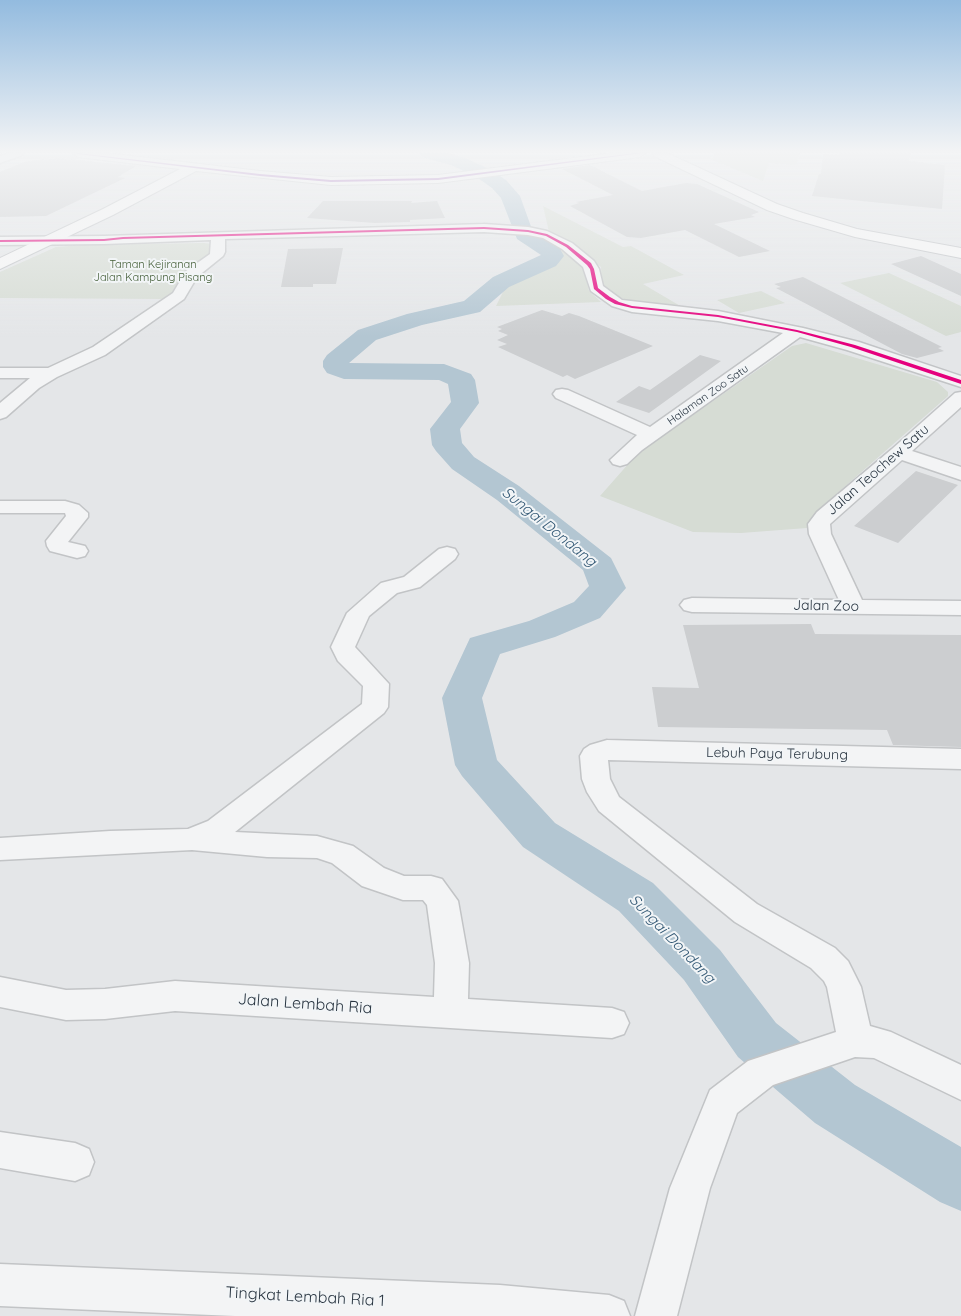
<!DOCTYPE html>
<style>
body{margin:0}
canvas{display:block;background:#e4e6e8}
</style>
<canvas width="961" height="1316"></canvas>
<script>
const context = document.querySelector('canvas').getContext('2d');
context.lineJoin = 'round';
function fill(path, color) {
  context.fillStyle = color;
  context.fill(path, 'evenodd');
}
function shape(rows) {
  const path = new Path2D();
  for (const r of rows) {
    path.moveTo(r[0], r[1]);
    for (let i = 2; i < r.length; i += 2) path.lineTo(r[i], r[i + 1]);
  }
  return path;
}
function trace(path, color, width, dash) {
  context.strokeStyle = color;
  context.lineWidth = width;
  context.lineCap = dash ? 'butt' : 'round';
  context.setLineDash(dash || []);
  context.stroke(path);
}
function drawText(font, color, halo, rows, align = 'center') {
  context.font = font + ' Quicksand,sans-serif';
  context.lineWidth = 4;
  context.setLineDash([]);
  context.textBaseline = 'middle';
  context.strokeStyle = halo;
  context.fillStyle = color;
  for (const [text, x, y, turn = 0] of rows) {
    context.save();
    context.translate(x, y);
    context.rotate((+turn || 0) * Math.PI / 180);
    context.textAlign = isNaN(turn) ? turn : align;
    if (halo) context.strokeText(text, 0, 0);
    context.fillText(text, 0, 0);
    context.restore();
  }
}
const green = shape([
 [715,153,800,153,796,165,769,163,763,181,711,159],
 [543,206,623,247,631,246,684,275,643,284,682,307,645,304,626,300,607,292,602,287,601,267,575,247,549,232],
 [530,239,542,239,553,244,576,261,584,270,589,291,601,302,496,306,505,288,539,272,559,258,560,255],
 [204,243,211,244,211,254,186,272,172,293,165,299,0,298,0,272,56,247,83,245],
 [889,273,961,306,961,332,946,336,840,283],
 [761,291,785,303,739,313,717,300],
 [806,343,937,382,948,392,948,396,817,511,809,521,807,528,741,533,693,532,600,496,637,454,792,346]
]);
const river = shape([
 [419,153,447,153,463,157,487,168,506,180,520,196,533,232,559,247,564,256,556,266,509,287,480,312,422,325,376,340,349,363,444,364,471,374,475,380,479,403,460,429,462,443,474,457,519,486,611,558,626,588,600,618,555,637,500,654,482,698,497,760,555,823,653,883,720,950,776,1023,855,1085,961,1147,961,1211,940,1202,815,1123,738,1057,684,980,619,911,523,847,462,776,455,765,442,698,470,638,529,621,574,602,589,586,583,570,497,500,452,469,436,451,432,445,430,429,451,402,448,384,439,380,344,379,327,373,323,367,323,361,327,355,358,330,407,314,464,301,493,277,541,255,517,239,501,198,492,188,475,176,451,165,422,157,419,153]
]);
const building = shape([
 [839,153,911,153,909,161,945,165,942,209,812,196,819,174,821,174,823,154,839,155],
 [56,158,136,166,118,177,125,178,46,216,0,217,0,172,24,162],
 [590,165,642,191,686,183,697,184,759,212,751,215,755,217,714,224,770,251,739,257,685,230,641,238,627,237,570,206,579,203,576,202,613,195,562,169],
 [323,201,412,201,411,203,437,201,445,218,410,220,410,222,375,223,307,218],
 [343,248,336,284,313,284,313,287,281,287,288,249],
 [921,256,961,274,961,296,891,264],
 [803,277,942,347,938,348,944,351,917,358,902,354,776,288,781,287,774,284],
 [542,310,562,316,569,313,579,316,653,346,575,379,567,375,563,377,498,347,507,344,497,340,508,335,498,331,502,329,497,327],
 [700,355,721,361,649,413,616,402,639,386,650,390],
 [916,471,958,485,898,543,854,526],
 [811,624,815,634,961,635,961,747,893,745,887,730,658,727,652,687,699,688,683,625]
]);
const minor = shape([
 [9,153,24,153,22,155,0,163,0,156,9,153],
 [484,224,528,227,547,231,572,243,594,261,599,269,603,286,622,300,718,311,803,328,859,342,961,376,961,387,847,350,800,337,642,450,627,464,620,466,613,464,610,460,637,435,556,398,553,394,556,390,562,389,568,390,650,427,783,333,718,321,632,312,612,306,591,291,583,267,562,249,543,238,528,235,484,232,225,239,225,252,223,256,197,277,184,299,105,355,57,377,39,388,6,417,0,419,0,403,30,378,0,378,0,368,48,368,93,347,173,293,186,271,210,254,211,240,104,244,0,245,0,237,104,236,484,224],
 [961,392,961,407,912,451,961,467,961,480,902,460,830,524,831,534,862,600,961,601,961,615,692,612,684,610,680,605,684,600,692,598,839,600,809,534,808,524,817,512,892,449,955,393,961,392],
 [0,501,65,501,79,505,88,513,88,517,68,542,85,546,88,551,85,556,77,558,50,551,47,546,46,541,66,516,65,513,0,513,0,501],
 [447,547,455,549,458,554,455,559,420,587,397,593,369,616,355,647,389,684,388,707,384,713,235,832,317,836,353,846,384,868,404,876,431,876,442,879,458,901,469,963,468,999,612,1008,624,1012,629,1023,624,1034,612,1038,175,1011,105,1019,66,1020,0,1007,0,977,66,990,105,989,175,981,434,997,435,963,427,905,423,900,403,900,362,886,332,863,317,858,267,857,192,850,0,860,0,838,110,831,188,829,208,821,362,704,363,686,338,661,331,647,347,613,381,583,404,577,439,549,447,547],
 [607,740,961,749,961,769,608,760,610,779,619,797,757,904,835,948,848,961,861,987,870,1026,891,1032,961,1065,961,1100,874,1058,855,1057,773,1085,737,1113,710,1188,677,1316,635,1316,670,1188,710,1090,748,1061,836,1032,827,987,824,981,811,968,735,922,599,811,587,792,582,779,580,756,584,749,590,745,607,740],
 [0,1132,75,1143,89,1149,94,1162,89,1175,75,1181,0,1168,0,1132],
 [0,1264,500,1285,609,1295,624,1301,630,1316,235,1316,0,1306,0,1264]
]);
const major = shape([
 [72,153,106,153,260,171,331,177,438,175,613,153,646,153,640,157,438,183,331,185,196,171,113,215,0,269,0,258,103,209,180,169,78,157,72,153],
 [652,153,667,153,777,204,803,213,857,229,961,248,961,258,855,237,793,219,767,210,654,156,652,153]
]);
const bus1 = shape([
 [77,153,260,174,331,180,438,178,635,153,642,153,438,180,331,182,260,176,78,154,77,153]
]);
const bus2 = shape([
 [484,227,528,230,547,234,568,245,591,263,594,269,598,288,610,297,619,302,632,306,718,315,797,330,855,345,961,380,961,384,851,347,797,332,718,317,632,308,615,304,606,299,594,289,590,269,587,265,566,247,546,236,528,232,484,229,123,239,104,241,0,242,0,240,104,239,123,237,484,227]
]);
const farParknames = [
 ["Taman Kejiranan",153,265],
 ["Jalan Kampung Pisang",153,278]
];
const farStreetnames = [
 ["Halaman Zoo Satu",708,395,-35]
];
const streetNames = [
 ["Jalan Teochew Satu",878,470,-41],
 ["Jalan Zoo",826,606,1],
 ["Lebuh Paya Terubung",777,754,1]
];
const waterNames = [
 ["Sungai Dondang",549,527,39],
 ["Sungai Dondang",672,939,46]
];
const nearStreetnames = [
 ["Jalan Lembah Ria",305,1004,4],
 ["Tingkat Lembah Ria 1",305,1297,3]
];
fill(green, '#d6dcd4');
fill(river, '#b3c6d2');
fill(building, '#ccced0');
trace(minor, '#c2c4c6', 3);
trace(major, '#c0c3c6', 2);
fill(minor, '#f3f4f5');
fill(major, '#f7f7f7');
fill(bus1, '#8e44ad');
fill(bus2, '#e5007d');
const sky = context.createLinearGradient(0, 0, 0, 337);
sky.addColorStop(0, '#93bbdf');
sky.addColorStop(0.45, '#f3f4f5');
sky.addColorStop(1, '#f3f4f500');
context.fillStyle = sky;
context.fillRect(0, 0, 961, 337);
drawText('11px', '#445e38', '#f2f5f7', farParknames);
drawText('11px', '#2a3642', '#f2f5f7', farStreetnames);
drawText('14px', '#2a3642', '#f2f5f7', streetNames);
drawText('italic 15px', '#355a76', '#f2f5f7', waterNames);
drawText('16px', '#2a3642', '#f2f5f7', nearStreetnames);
</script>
